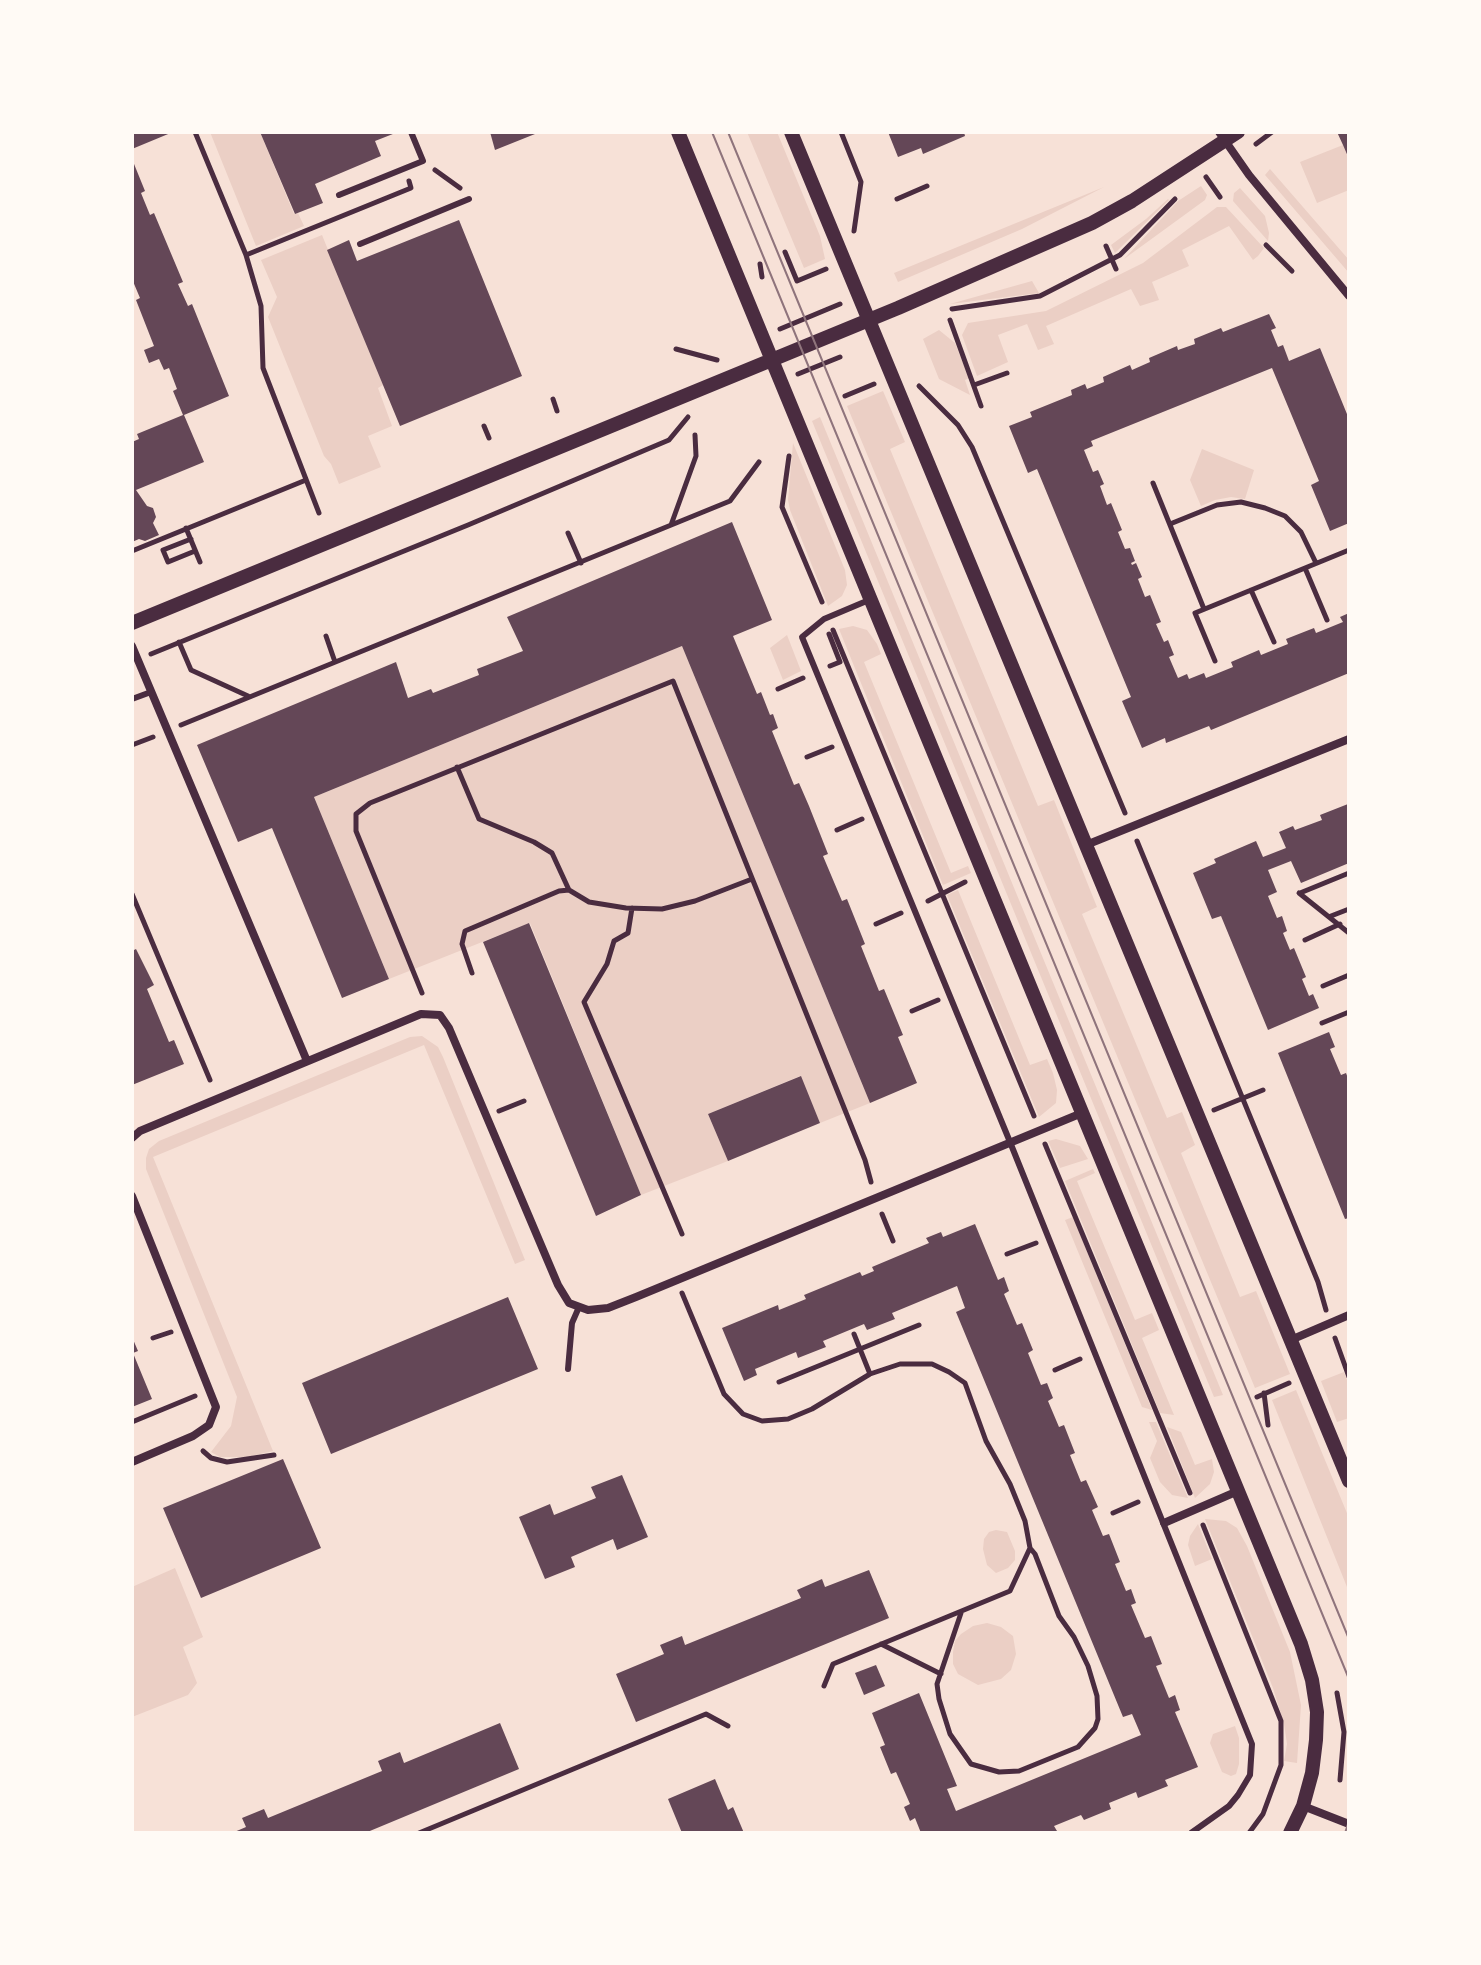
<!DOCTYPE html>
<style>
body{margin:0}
#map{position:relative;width:1481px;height:1965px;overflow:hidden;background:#f7e1d7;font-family:"Varela Round",sans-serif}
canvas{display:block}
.frame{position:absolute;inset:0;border:134px solid #fffaf5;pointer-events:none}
</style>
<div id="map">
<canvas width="1481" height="1965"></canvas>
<div class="frame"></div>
</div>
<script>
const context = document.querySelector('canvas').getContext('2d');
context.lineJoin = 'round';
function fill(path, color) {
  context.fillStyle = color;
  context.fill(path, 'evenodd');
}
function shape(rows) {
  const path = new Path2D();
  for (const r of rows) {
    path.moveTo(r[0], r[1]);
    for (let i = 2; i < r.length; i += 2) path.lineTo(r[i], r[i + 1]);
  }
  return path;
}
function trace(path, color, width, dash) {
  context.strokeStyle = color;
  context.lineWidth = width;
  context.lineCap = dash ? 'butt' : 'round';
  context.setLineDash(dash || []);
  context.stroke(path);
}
const green = shape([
 [210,132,260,132,294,214,298,213,304,226,256,246],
 [747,132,777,132,820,236,825,259,804,268],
 [1343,145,1349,160,1349,190,1317,203,1300,162],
 [1270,169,1349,260,1349,273,1265,175],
 [1201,186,1207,195,1205,200,1124,259,1178,201],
 [1104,187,1022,229,898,282,894,273],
 [1240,188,1265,216,1269,233,1268,241,1233,201,1234,193],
 [1168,199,1169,200,1115,253,1111,245,1146,219],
 [1217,207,1226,207,1264,248,1258,256,1253,260,1229,226,1182,250,1189,266,1152,282,1159,300,1140,306,1131,289,1046,326,1054,344,1038,350,1027,324,998,335,1008,362,977,376,962,335,968,323,1046,311,1143,263],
 [322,235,383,385,378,388,392,426,368,436,381,467,339,484,331,464,324,456,268,317,277,297,261,260],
 [1032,281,1039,293,950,304],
 [939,330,955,343,969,378,965,380,970,395,939,379,923,339],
 [883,391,905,442,890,449,1038,806,1054,800,1097,907,1082,914,1167,1118,1182,1112,1195,1145,1181,1153,1240,1297,1256,1291,1290,1374,1255,1388,847,406],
 [820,417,1223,1395,1214,1397,812,421],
 [793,443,845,570,847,585,842,596,828,606,790,510,788,500],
 [1202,449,1254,470,1245,499,1231,497,1215,500,1201,506,1190,480],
 [853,626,867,630,877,644,881,654,864,662,951,873,968,866,971,873,943,885,839,629],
 [787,635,801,671,783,680,770,648],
 [682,646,870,1103,820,1123,800,1076,708,1114,728,1161,641,1195,530,923,389,979,314,797],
 [958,890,1030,1065,1047,1059,1053,1073,1057,1090,1056,1103,1039,1117,947,895],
 [422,1036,438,1047,443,1057,525,1260,515,1264,424,1045,153,1157,273,1451,247,1457,220,1457,211,1452,231,1426,237,1397,146,1169,146,1158,149,1149,159,1141,410,1037],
 [1056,1139,1080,1146,1088,1159,1060,1168,1048,1141],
 [1093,1169,1095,1173,1077,1181,1135,1320,1152,1313,1159,1330,1142,1338,1174,1415,1160,1413,1065,1181],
 [1073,1217,1152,1410,1142,1407,1065,1220],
 [1344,1372,1349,1385,1349,1418,1337,1422,1321,1381],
 [1296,1390,1349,1518,1349,1592,1272,1400],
 [1149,1422,1156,1422,1188,1498,1172,1495,1160,1482,1150,1458,1157,1441],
 [1167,1427,1181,1432,1195,1465,1212,1459,1214,1472,1210,1484,1195,1498],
 [1205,1519,1226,1521,1237,1528,1247,1546,1290,1652,1301,1705,1297,1763,1284,1761,1287,1744,1284,1724,1273,1688],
 [1198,1524,1212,1559,1195,1566,1188,1545,1190,1536],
 [996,1530,1007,1532,1015,1551,1015,1560,1008,1568,996,1573,987,1565,983,1549,984,1539,989,1532],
 [175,1568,203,1637,183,1647,197,1683,188,1695,132,1717,132,1587],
 [987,1623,1001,1627,1013,1636,1016,1654,1011,1670,1001,1679,978,1685,958,1674,953,1664,953,1652,955,1641,961,1634,973,1626],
 [1235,1726,1239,1738,1239,1764,1236,1774,1231,1776,1222,1772,1210,1743,1213,1734]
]);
const building = shape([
 [132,132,173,132,132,149],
 [260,132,398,132,375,141,381,156,315,184,323,203,295,214],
 [490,132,540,132,495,150],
 [888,132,964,132,965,136,923,154,921,148,898,157],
 [1337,132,1349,132,1349,159,1343,145],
 [132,159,145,191,141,193,150,215,154,213,183,282,178,284,188,306,192,304,229,396,184,415,204,462,136,490,147,506,153,508,156,517,153,523,159,535,145,541,139,539,132,542,132,442,139,439,137,434,183,415,173,391,177,389,169,368,164,370,159,359,149,363,144,350,154,346,136,300,140,298,132,279],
 [459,220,522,376,400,426,327,250,349,240,357,261],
 [1269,314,1276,328,1271,330,1278,347,1283,345,1289,361,1320,348,1349,419,1349,523,1330,531,1311,485,1319,481,1272,368,1091,441,1093,446,1084,450,1093,472,1098,470,1104,484,1100,486,1107,505,1111,503,1122,530,1118,532,1125,549,1130,548,1135,561,1131,563,1132,565,1136,563,1142,577,1138,579,1145,597,1150,595,1161,622,1156,624,1164,642,1168,640,1174,655,1169,657,1178,678,1187,674,1189,679,1204,673,1206,678,1233,667,1231,662,1259,650,1261,655,1288,644,1286,639,1314,628,1316,633,1343,622,1340,617,1349,613,1349,673,1211,730,1209,726,1166,743,1165,738,1142,748,1122,701,1131,697,1037,469,1028,473,1009,426,1032,417,1030,412,1072,395,1071,390,1085,384,1087,389,1104,382,1103,377,1130,365,1132,370,1150,362,1149,358,1177,346,1178,350,1195,344,1194,339,1221,328,1223,332],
 [732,522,772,620,733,636,757,694,761,692,770,715,773,714,778,728,772,731,794,785,799,783,809,806,828,854,823,856,842,901,847,899,865,944,861,946,879,991,884,989,903,1035,898,1037,917,1083,870,1103,682,646,314,797,389,979,342,998,272,828,238,842,197,745,396,662,408,698,431,689,433,693,479,675,477,669,523,651,507,617],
 [1348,804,1349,863,1301,883,1291,861,1268,870,1277,892,1268,896,1277,918,1282,916,1287,931,1283,933,1290,950,1294,948,1306,977,1302,979,1309,996,1313,994,1319,1008,1268,1030,1221,916,1212,919,1193,873,1216,863,1214,859,1256,841,1263,857,1286,848,1279,832,1293,826,1295,830,1322,820,1320,815],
 [529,923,641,1195,596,1216,483,942],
 [136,949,154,985,147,989,169,1042,174,1040,184,1064,132,1085,132,951],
 [1329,1032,1335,1047,1330,1049,1341,1075,1346,1073,1349,1081,1349,1218,1345,1219,1278,1053],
 [801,1076,820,1123,728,1161,708,1114],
 [975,1224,998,1280,1004,1277,1009,1291,1004,1294,1017,1325,1022,1323,1033,1350,1028,1353,1041,1385,1047,1383,1053,1398,1048,1401,1059,1427,1064,1425,1075,1453,1070,1455,1081,1482,1086,1480,1098,1507,1092,1510,1103,1536,1109,1534,1120,1562,1115,1564,1126,1591,1131,1589,1136,1603,1131,1605,1145,1638,1151,1636,1162,1664,1156,1666,1169,1698,1175,1695,1180,1710,1175,1712,1198,1767,1165,1780,1168,1786,1138,1798,1136,1792,1109,1803,1111,1809,1084,1820,1081,1815,1054,1826,1057,1831,1052,1833,921,1833,915,1818,910,1821,904,1807,910,1804,896,1772,891,1774,880,1747,885,1745,872,1713,919,1693,957,1786,947,1789,956,1811,1141,1735,1132,1714,1123,1717,994,1404,956,1312,965,1308,957,1286,892,1313,895,1319,867,1330,864,1324,823,1341,826,1347,798,1358,796,1352,755,1369,757,1375,744,1381,722,1328,778,1305,779,1310,806,1299,804,1295,860,1272,862,1276,874,1271,872,1267,929,1243,926,1238,941,1232,943,1237],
 [508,1297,538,1369,331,1454,302,1383],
 [132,1337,138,1351,133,1353,152,1399,132,1407],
 [283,1459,321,1548,201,1598,163,1508],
 [622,1475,648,1537,617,1550,613,1539,571,1557,575,1567,545,1579,519,1517,550,1504,554,1515,596,1498,591,1487],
 [869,1570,889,1618,636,1722,616,1674,664,1654,660,1645,682,1636,685,1645,801,1598,797,1590,822,1579,825,1587],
 [876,1665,885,1686,864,1695,855,1673],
 [500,1723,519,1769,365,1833,232,1833,246,1827,242,1818,264,1809,268,1818,382,1771,378,1761,400,1752,404,1763],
 [715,1779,728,1810,733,1807,744,1833,682,1833,668,1799]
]);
const path = shape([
 [195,132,246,255,261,306,263,368,319,513],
 [841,132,861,182,854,231],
 [1256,144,1272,132],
 [435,170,460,188],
 [1206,177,1220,197],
 [897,199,927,186],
 [1266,245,1292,271],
 [1106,246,1116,269],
 [785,252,797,281],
 [246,255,411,188,409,181],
 [760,264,762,277],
 [797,281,826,269],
 [952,309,1040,296,1120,255,1175,199],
 [950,320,981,406],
 [780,329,840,304],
 [676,349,717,360],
 [798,374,840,357],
 [974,385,1007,373],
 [919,386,958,425,972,447,1125,813],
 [845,396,874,384],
 [553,399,557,411],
 [484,426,489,438],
 [789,456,782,507,822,602],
 [1153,483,1204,609],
 [1170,524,1217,505,1241,502,1265,508,1285,516,1301,532,1316,563],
 [671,525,696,456,695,435],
 [186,528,200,562],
 [568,533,581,563],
 [191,539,163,550,168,562,195,551],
 [132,551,306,480],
 [1305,568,1327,620],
 [1251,590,1274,642],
 [833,630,1034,1116],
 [829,634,840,662,830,666],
 [326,636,335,662],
 [179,642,191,670,248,696],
 [151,654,468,525,669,440,688,417],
 [1215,661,1195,613,1349,550],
 [778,689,803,678],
 [181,725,730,501,759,462],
 [132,745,153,737],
 [807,757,832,747],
 [457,767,479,819,534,842,552,853,569,890],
 [837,830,862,819],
 [1137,841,1318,1282,1326,1310],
 [1299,893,1349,933],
 [1300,893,1349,873],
 [132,894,210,1080],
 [928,901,965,882],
 [632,908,628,933,614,941,607,964,584,1002,682,1234],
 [1331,916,1349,909],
 [876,924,901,913],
 [1305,940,1340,924],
 [472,973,462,944,465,931,559,891,569,890,589,902,626,908,662,909,695,901,752,879],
 [1323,986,1349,975],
 [422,993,356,831,356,814,370,803,673,681,865,1160,871,1182],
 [912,1011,938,1000],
 [1322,1023,1349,1012],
 [1214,1110,1263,1090],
 [499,1111,524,1101],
 [1045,1144,1190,1493],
 [882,1214,893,1241],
 [1007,1254,1036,1243],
 [682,1293,724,1394,743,1414,762,1421,788,1419,812,1409,870,1374,900,1364,932,1364,949,1372,965,1383,986,1441,1010,1484,1025,1521,1030,1548,1010,1591,833,1664,824,1686],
 [854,1334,870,1374],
 [153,1338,171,1332],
 [1335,1338,1349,1377],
 [1055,1370,1080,1359],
 [779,1382,919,1325],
 [1264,1393,1268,1425],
 [1257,1397,1289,1383],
 [132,1422,195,1396],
 [203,1451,211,1458,227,1462,274,1455],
 [1113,1513,1138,1502],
 [1203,1525,1281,1721,1281,1765,1263,1814,1249,1833],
 [961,1613,937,1684,939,1699,950,1734,971,1764,999,1772,1019,1771,1078,1747,1095,1728,1098,1719,1097,1696,1088,1666,1074,1637,1059,1616,1035,1554,1030,1548],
 [881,1644,941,1674],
 [1337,1693,1344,1732,1340,1780],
 [419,1833,706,1714,728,1726]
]);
const service = shape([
 [339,195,423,161,411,132],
 [360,244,469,199],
 [869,600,824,619,802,637,1010,1142,1252,1744,1250,1775,1238,1795,1229,1806,1191,1833],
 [132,699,151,692],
 [568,1369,572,1323,579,1307]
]);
const minor = shape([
 [1219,132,1249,175,1349,296],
 [132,646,307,1061],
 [1086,845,1349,739],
 [132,1138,140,1131,421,1014,440,1015,449,1028,558,1285,569,1303,588,1310,608,1308,636,1297,1082,1113],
 [132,1196,216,1407,209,1425,193,1436,132,1462],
 [1293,1339,1349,1315],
 [1164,1523,1238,1491],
 [1303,1806,1349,1824]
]);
const tertiary = shape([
 [678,132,1301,1644,1312,1680,1317,1712,1316,1740,1312,1773,1303,1806,1290,1833],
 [791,132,1349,1481],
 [132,623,898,308,1092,223,1132,201,1238,132]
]);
const tram = shape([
 [712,132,1349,1679],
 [728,132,1349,1639],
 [1345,1833,1349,1821]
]);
fill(green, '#ebcfc5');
fill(building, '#644757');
trace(path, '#4a2c40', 5);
trace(service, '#4a2c40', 6);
trace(minor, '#4a2c40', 8);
trace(tertiary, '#4a2c40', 14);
trace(tram, '#8f747c', 2);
</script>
